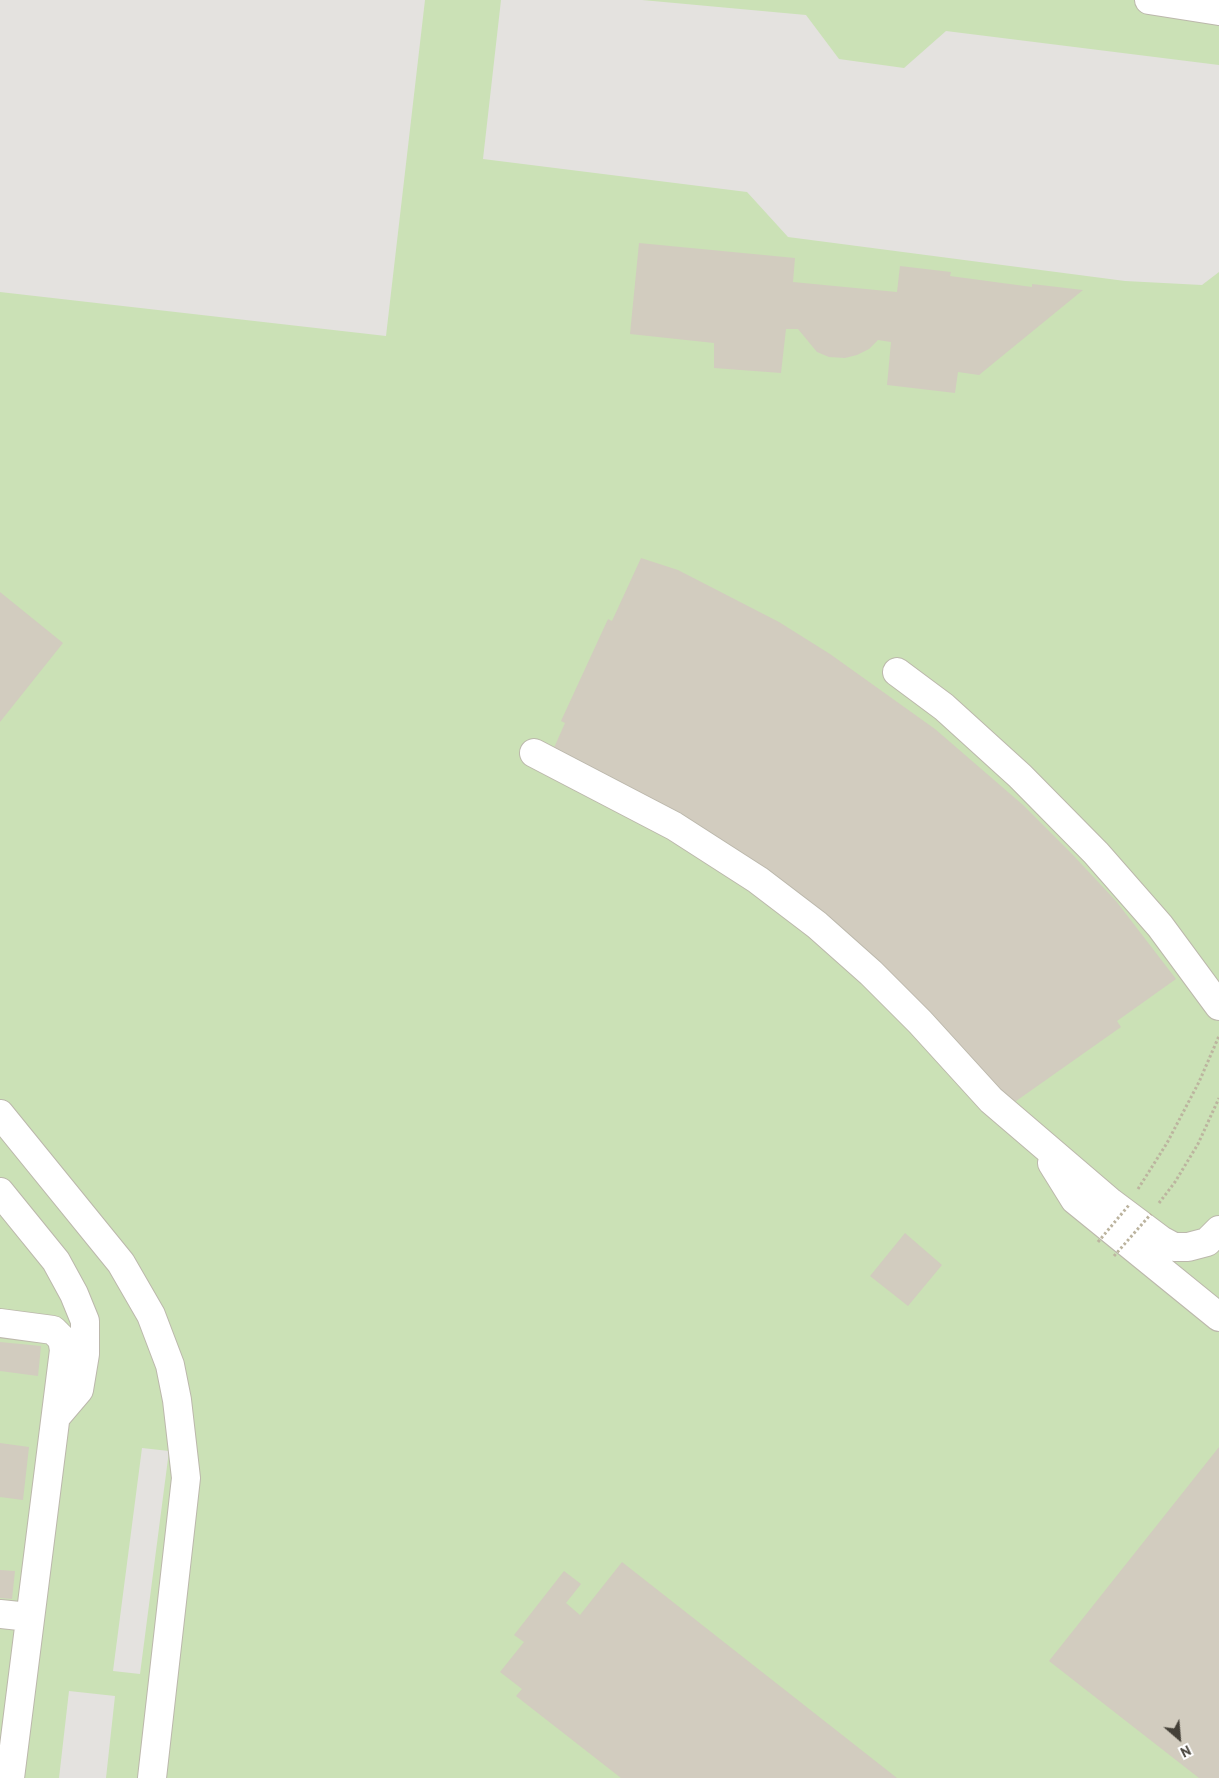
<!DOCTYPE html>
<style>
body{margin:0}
#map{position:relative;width:1219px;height:1778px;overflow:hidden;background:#f2f0e8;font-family:"PT Sans",sans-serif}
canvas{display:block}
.north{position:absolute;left:1154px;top:1713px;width:50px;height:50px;-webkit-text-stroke:4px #fff;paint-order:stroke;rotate:153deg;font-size:14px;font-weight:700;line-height:20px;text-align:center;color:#444038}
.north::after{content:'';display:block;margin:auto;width:18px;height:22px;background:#444038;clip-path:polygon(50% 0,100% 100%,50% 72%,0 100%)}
</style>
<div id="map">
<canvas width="1219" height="1778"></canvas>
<div class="north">N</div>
</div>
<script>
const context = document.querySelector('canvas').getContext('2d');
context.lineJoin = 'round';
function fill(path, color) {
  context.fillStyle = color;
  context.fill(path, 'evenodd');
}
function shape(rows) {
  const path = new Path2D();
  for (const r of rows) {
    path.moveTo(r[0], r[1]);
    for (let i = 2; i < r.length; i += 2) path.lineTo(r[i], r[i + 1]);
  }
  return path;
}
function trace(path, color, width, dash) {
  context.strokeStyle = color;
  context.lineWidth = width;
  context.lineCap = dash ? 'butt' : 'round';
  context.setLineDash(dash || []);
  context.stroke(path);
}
const green = shape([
 [0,0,1219,0,1219,1778,0,1778]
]);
const parking = shape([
 [0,0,425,0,386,336,0,292],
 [501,0,642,0,806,15,839,59,904,68,946,31,1219,65,1219,272,1202,285,1125,281,788,237,747,192,483,159],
 [142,1448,169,1451,140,1674,113,1671],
 [69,1691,115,1696,106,1778,59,1778]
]);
const building = shape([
 [639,243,795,258,793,282,897,292,900,266,951,272,950,276,1032,287,1032,284,1083,290,979,375,958,372,955,393,887,385,891,342,878,340,869,349,857,355,845,358,829,357,817,352,798,329,786,329,781,373,714,368,714,343,630,334],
 [641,558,678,570,779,622,830,654,935,729,1023,805,1071,853,1116,901,1176,979,1117,1021,1121,1027,1009,1106,925,1011,553,750,565,723,561,721,608,619,612,621],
 [0,592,63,643,0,722],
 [905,1233,942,1265,908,1306,870,1276],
 [0,1342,41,1346,38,1376,0,1371],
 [0,1443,29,1447,23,1500,0,1497],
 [1219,1447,1219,1778,1199,1778,1049,1661],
 [622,1562,897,1778,621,1778,516,1696,522,1689,500,1672,524,1642,514,1635,564,1571,581,1584,566,1603,580,1615],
 [0,1570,15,1571,12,1599,0,1598]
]);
const path = shape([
 [1138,1189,1167,1143,1199,1082,1219,1036],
 [1159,1203,1175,1182,1198,1144,1219,1098]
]);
const minor = shape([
 [1149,0,1219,11],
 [897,672,944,707,1020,776,1096,853,1160,926,1219,1006],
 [534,753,674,826,758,880,817,925,871,973,920,1022,991,1100,1109,1201,1161,1240,1174,1247,1188,1247,1207,1242,1219,1230],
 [0,1114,121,1263,151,1315,170,1365,177,1400,186,1478,152,1778],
 [1052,1163,1075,1200,1219,1317],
 [0,1192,56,1261,74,1294,85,1321,85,1354,79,1390,56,1417],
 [0,1323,53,1330,62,1339,64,1350,10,1778],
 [0,1614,29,1617]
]);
const pathBridge = shape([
 [1098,1242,1129,1205],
 [1114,1256,1151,1214]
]);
fill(green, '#cbe1b6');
fill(parking, '#e4e2df');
fill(building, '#d2ccbf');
trace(minor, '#bcb8ac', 30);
trace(path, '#bcb49f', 3, [2.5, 2.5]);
trace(minor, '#fff', 28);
trace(pathBridge, '#bcb49f', 3, [2.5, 2.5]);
</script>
